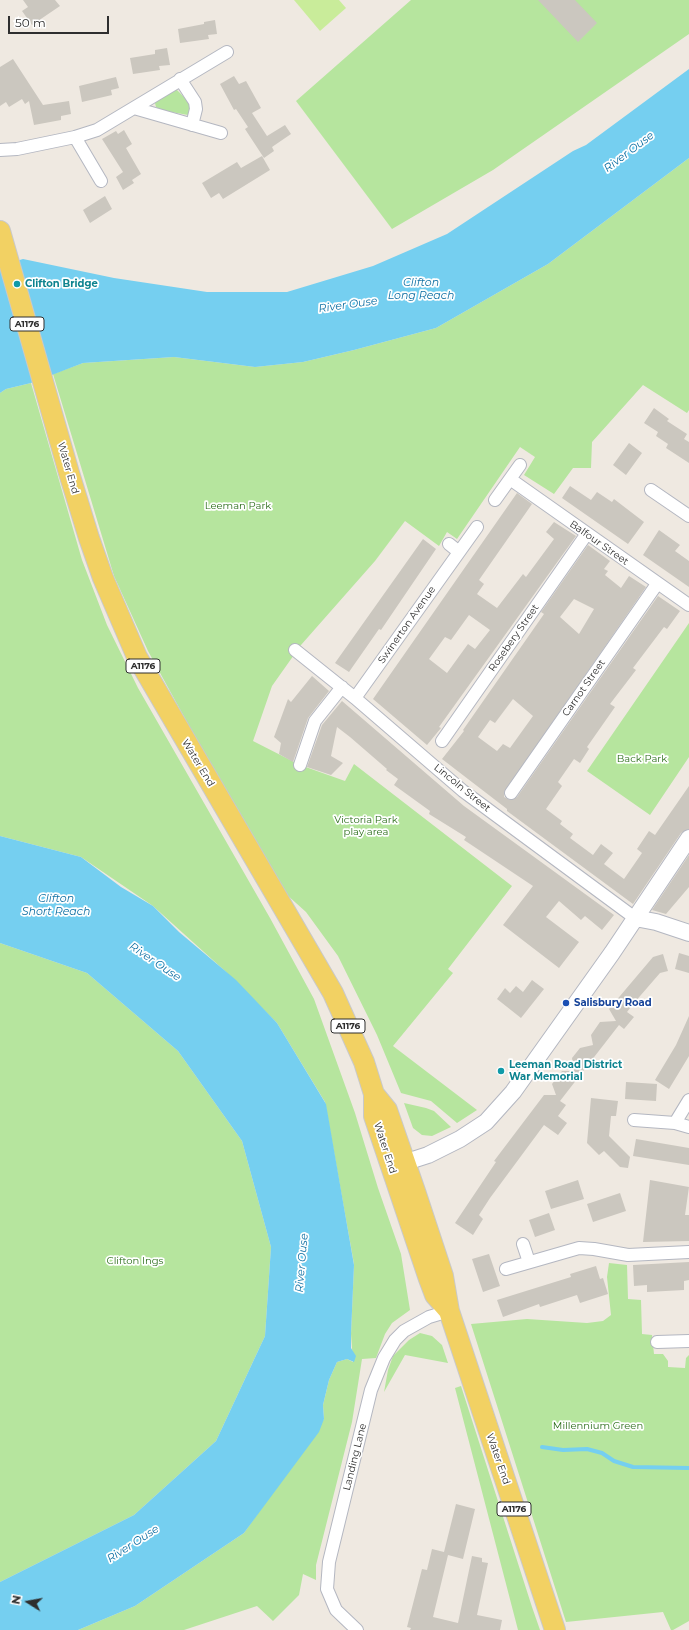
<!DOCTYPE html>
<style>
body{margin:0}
#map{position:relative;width:689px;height:1630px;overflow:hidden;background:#efe9e1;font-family:Montserrat,sans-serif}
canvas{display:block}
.north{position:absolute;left:8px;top:1582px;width:40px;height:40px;-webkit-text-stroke:3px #fff;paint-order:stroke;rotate:281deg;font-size:11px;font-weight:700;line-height:16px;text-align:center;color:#2e2e2e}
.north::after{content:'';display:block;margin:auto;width:14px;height:18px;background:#2e2e2e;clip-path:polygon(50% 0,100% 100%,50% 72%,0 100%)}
.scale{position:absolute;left:8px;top:16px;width:101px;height:18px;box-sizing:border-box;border:2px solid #2e2e2e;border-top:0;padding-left:5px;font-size:12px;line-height:14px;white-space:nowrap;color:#2e2e2e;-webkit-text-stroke:3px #fff;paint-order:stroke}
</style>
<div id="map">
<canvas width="689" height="1630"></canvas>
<div class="north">N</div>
<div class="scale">50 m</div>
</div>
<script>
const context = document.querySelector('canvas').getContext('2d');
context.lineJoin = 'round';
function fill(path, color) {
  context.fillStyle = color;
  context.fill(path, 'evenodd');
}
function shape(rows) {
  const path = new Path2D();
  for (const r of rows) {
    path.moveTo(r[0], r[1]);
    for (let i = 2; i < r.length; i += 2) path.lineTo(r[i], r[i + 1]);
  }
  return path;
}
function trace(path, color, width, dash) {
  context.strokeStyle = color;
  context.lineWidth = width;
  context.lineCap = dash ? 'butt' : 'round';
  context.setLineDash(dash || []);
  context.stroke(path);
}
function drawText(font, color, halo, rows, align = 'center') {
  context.font = font + ' Montserrat,sans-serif';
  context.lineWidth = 3.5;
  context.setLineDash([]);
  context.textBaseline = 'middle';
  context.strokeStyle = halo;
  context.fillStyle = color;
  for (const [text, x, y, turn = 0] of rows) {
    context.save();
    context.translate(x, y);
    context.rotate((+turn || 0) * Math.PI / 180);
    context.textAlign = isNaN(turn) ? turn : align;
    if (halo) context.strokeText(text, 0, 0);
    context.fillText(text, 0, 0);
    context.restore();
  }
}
const green = shape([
 [411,0,689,0,689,34,493,170,392,229,296,101],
 [176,89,191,104,191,111,188,115,160,110,156,107,155,103,158,99],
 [689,158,689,410,687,413,643,385,592,442,591,468,573,468,554,494,524,475,535,457,520,447,457,539,447,532,439,546,405,521,375,561,301,645,272,686,253,741,300,765,345,781,354,764,512,886,448,969,453,973,393,1046,477,1110,457,1123,431,1101,401,1093,377,1035,338,956,306,912,286,894,244,826,148,651,114,576,53,374,83,363,174,357,255,367,303,362,354,350,436,328,548,264],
 [31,383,82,560,107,625,138,688,270,918,314,999,355,1113,378,1188,401,1254,410,1310,392,1323,385,1334,376,1358,362,1359,352,1422,316,1565,316,1580,303,1574,299,1595,273,1621,257,1606,184,1630,78,1630,135,1606,244,1533,324,1419,323,1405,329,1380,337,1362,347,1359,353,1362,351,1334,354,1264,325,1102,277,1023,225,971,153,906,81,857,0,836,0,393,6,389],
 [689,623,689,757,650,815,587,771],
 [0,943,87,973,178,1051,242,1141,271,1247,265,1336,216,1441,134,1515,0,1582],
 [404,1103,426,1108,434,1111,451,1127,432,1136,422,1135,413,1128],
 [609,1263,627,1265,628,1299,641,1300,642,1334,652,1335,654,1354,663,1354,668,1361,668,1367,685,1368,686,1358,689,1355,689,1621,673,1630,671,1630,663,1612,566,1622,471,1324,527,1319,587,1323,603,1321,611,1315,607,1277],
 [420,1333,432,1336,442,1345,448,1363,405,1355,384,1392,388,1370,393,1356,409,1340],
 [461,1386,532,1607,540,1630,518,1630,455,1388]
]);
const pitch = shape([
 [294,0,339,0,346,8,320,31]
]);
const water = shape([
 [689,69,689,158,548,264,436,328,354,350,303,362,255,367,174,357,83,363,31,383,6,389,0,393,0,266,23,259,114,278,207,292,287,292,373,266,447,234,573,151,586,145],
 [0,836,81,857,121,887,153,906,179,932,236,980,277,1023,326,1104,354,1265,351,1334,351,1348,356,1356,354,1362,347,1359,337,1362,329,1380,323,1405,324,1419,319,1432,244,1533,135,1606,78,1630,0,1630,0,1582,134,1515,216,1441,265,1336,271,1247,242,1141,178,1051,87,973,0,943]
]);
const stream = shape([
 [542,1447,563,1450,587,1449,602,1453,614,1461,633,1467,689,1468]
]);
const building = shape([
 [23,0,55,0,60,6,32,25,22,11,28,7],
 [538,0,575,0,597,23,578,42],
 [215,20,217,34,208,35,209,39,180,43,178,29,204,24,204,22],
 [167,48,170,65,159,66,160,70,133,74,130,58,155,54,155,50],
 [13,59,43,105,69,101,71,114,61,116,61,120,34,125,29,101,25,104,22,99,9,107,6,102,0,106,0,67],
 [234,76,239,84,246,81,261,108,252,113,267,136,285,125,291,134,272,147,274,151,264,158,245,129,248,127,236,109,234,110,220,84],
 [116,77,119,88,111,90,112,95,82,102,79,86],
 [124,130,132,144,126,148,141,174,132,180,134,183,123,190,116,177,123,172,102,139,116,131,118,134],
 [262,156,270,170,223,199,219,193,211,198,202,183,237,162,241,168],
 [105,196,112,209,90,223,83,210],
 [654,408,669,419,667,421,687,434,684,439,689,442,689,463,666,448,668,444,656,436,658,432,644,423],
 [629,443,642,453,626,475,613,465],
 [570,486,591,500,597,492,612,502,614,499,644,522,628,544,562,498],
 [517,493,532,504,479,580,484,584,477,594,497,608,523,574,526,577,554,539,546,532,554,522,576,536,439,727,441,728,427,745,373,699],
 [469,615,490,630,475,649,468,644,447,673,429,659,445,637,451,640],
 [659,530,680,545,675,551,689,561,689,587,643,555],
 [423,539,436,549,381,630,379,629,349,672,335,663],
 [588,545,610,561,604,569,608,571,605,575,621,588,629,576,646,587,504,793,504,797,510,800,517,797,658,596,680,611,667,629,664,627,633,668,636,670,610,704,615,707,587,747,589,749,580,763,574,759,558,782,562,786,546,809,562,821,560,824,573,834,570,838,593,855,601,844,613,853,604,864,624,879,642,853,637,849,649,831,655,835,689,786,689,829,681,833,633,904,507,811,507,809,442,759,464,731,463,730,544,614,541,612],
 [574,599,594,609,579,634,560,617],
 [513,699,533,716,510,748,503,744,497,751,478,737,490,720,495,723],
 [312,676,329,691,308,718,293,762,279,754,281,743,274,737,288,699,291,702],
 [342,701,464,806,614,915,602,930,585,916,581,920,559,901,546,917,579,942,559,968,503,925,533,886,464,840,466,837,429,814,430,811,394,785,398,779,386,770,387,769,350,737,337,727,331,756,343,763,331,775,307,767,322,725],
 [689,855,689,887,666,914,652,910],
 [679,953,689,956,689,973,675,969],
 [663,954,668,971,660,973,634,1003,627,1012,634,1017,624,1029,619,1025,560,1101,566,1105,558,1116,567,1123,558,1135,544,1125,490,1198,479,1215,483,1219,473,1235,455,1223,496,1162,494,1161,544,1095,556,1095,552,1084,562,1071,574,1071,572,1058,580,1048,593,1045,591,1035,600,1022,616,1021,609,1009,653,957],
 [532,980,544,989,521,1018,497,999,505,988,510,993,516,986,523,992],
 [689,1016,689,1056,669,1089,655,1080,676,1045],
 [626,1082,657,1084,656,1101,625,1099],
 [591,1098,618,1101,616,1116,611,1116,609,1136,630,1157,628,1168,620,1167,604,1151,599,1155,587,1143],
 [636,1139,689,1148,689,1165,633,1156],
 [578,1180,584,1199,551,1209,545,1191],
 [650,1180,689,1187,685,1215,689,1215,689,1241,643,1242],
 [620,1193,626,1211,593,1222,587,1204],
 [549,1213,555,1230,535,1237,529,1220],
 [489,1254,500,1286,483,1292,472,1259],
 [689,1262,689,1280,684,1281,684,1290,647,1292,647,1285,634,1286,633,1265],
 [596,1266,600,1279,603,1278,608,1294,580,1303,577,1295,540,1307,539,1304,503,1317,497,1300,571,1277,570,1274],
 [456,1504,475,1509,463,1559,448,1555,433,1617,458,1623,472,1556,482,1558,482,1562,488,1563,477,1615,502,1620,500,1630,410,1630,411,1628,407,1627,422,1569,427,1570,432,1549,444,1552]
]);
const minor = shape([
 [180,79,195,102,196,109,192,125],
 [134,108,221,133],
 [75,137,101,181],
 [0,150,17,149,75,137,97,130,227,52],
 [510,479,689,605],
 [651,490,689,516],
 [495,500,520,465],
 [449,544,459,552],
 [295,650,355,698,463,791,635,918],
 [355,698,477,527],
 [442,741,586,535],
 [300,765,315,721,342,687],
 [511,793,657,584],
 [634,1120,675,1123,689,1127],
 [675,1123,689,1100],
 [523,1244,529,1262],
 [506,1269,579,1248,594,1249,628,1255,689,1252],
 [657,1342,689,1341],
 [357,1630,336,1610,327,1589,329,1562,371,1390,384,1358,395,1340,404,1331,429,1317,449,1311]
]);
const tertiary = shape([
 [635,918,656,922,689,933],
 [394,1166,428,1155,460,1139,486,1122,513,1092,612,953,689,838]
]);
const primary = shape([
 [0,231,69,473,89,538,103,578,137,657,333,993,364,1062,374,1094,374,1116,429,1279,435,1295,449,1311],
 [374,1094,387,1110,415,1191,443,1276,449,1311,555,1630]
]);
const markers = [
 [17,284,4,"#0f9aa8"],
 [566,1003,4,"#1a4fb4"],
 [501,1071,4,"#0f9aa8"]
];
const shields = [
 [27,324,34],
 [143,666,34],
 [348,1026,34],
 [514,1509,34]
];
const shieldNames = [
 ["A1176",27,324],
 ["A1176",143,666],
 ["A1176",348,1026],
 ["A1176",514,1509]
];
const cultureNames = [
 ["Clifton Bridge",25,284],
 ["Leeman Road District",509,1065],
 ["War Memorial",509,1077]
];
const streetNames = [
 ["Water End",68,468,74],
 ["Balfour Street",599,543,35],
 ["Swinerton Avenue",407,625,-55],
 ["Rosebery Street",514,638,-55],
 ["Carnot Street",584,688,-55],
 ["Water End",198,763,59],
 ["Lincoln Street",462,788,39],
 ["Water End",385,1148,72],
 ["Landing Lane",355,1457,-76],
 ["Water End",498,1459,71]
];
const parkNames = [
 ["Leeman Park",238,506],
 ["Back Park",642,759],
 ["Victoria Park",366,820],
 ["play area",366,832],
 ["Clifton Ings",135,1261],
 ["Millennium Green",598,1426]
];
const transitNames = [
 ["Salisbury Road",574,1003]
];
const waterNames = [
 ["River Ouse",629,152,-37],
 ["Clifton",421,283],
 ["Long Reach",421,296],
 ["River Ouse",348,305,-8],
 ["Clifton",56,899],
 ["Short Reach",56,912],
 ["River Ouse",155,962,34],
 ["River Ouse",302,1263,-85],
 ["River Ouse",133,1544,-33]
];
fill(green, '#b6e59e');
fill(pitch, '#c9ec9a');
fill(water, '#75cff0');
trace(stream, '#75cff0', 4);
fill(building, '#cbc7bf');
trace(minor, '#b4b7c1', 14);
trace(tertiary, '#b4b7c1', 18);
trace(primary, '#c9c9c9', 22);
trace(minor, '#fff', 12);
trace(tertiary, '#fff', 16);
trace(primary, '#f2d163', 20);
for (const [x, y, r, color] of markers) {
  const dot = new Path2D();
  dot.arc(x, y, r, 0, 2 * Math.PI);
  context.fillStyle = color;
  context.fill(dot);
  trace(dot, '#fff', 1.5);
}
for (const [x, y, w] of shields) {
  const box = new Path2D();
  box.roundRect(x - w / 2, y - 7, w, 14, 3);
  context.fillStyle = '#fff';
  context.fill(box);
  trace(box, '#2e2e2e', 1);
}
drawText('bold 9px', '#2e2e2e', null, shieldNames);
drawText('bold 10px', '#0d838f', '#fff', cultureNames, 'left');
drawText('10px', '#2e2e2e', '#fff', streetNames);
drawText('10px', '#2c6e1b', '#fff', parkNames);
drawText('bold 10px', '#164399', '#fff', transitNames, 'left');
drawText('italic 11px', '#0d6fa3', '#fff', waterNames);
</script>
